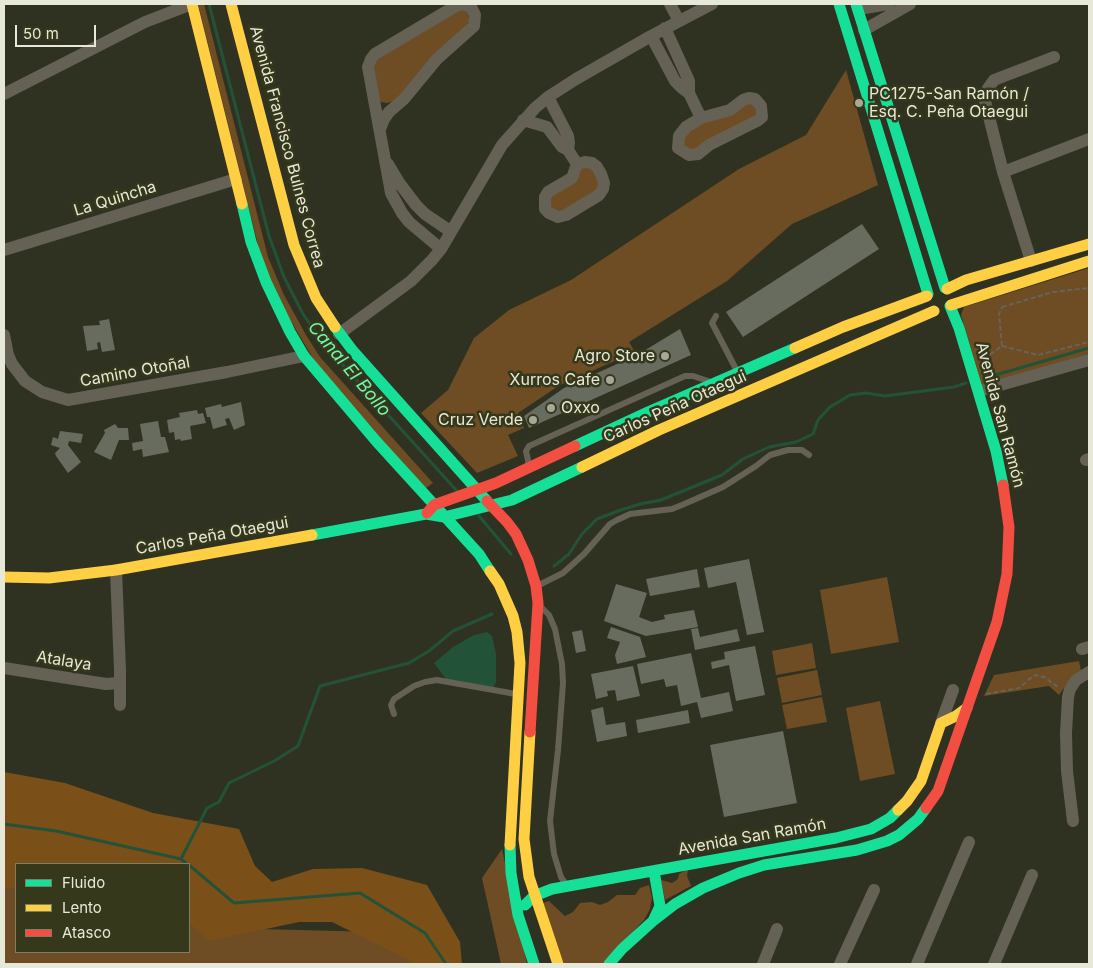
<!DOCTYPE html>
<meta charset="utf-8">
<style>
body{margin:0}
#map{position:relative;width:1093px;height:968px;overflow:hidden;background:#303221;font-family:Inter,sans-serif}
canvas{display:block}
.frame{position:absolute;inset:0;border:5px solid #e7e8d7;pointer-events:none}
.legend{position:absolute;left:15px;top:863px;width:175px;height:90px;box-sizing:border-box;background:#36381b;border:1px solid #7d7e66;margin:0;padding:6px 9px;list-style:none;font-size:15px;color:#e7e8d7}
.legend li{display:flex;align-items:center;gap:10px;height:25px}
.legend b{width:25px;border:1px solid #7d7e66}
.scale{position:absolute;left:15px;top:25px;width:81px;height:22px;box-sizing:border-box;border:2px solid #e7e8d7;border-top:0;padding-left:6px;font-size:15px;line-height:18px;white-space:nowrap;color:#e7e8d7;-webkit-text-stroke:4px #36381b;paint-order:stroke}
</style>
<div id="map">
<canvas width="1093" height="968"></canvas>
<div class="frame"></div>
<ul class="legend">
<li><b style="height:6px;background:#16e098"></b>Fluido</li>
<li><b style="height:6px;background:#ffcf43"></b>Lento</li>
<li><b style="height:6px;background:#f24e42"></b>Atasco</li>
</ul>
<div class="scale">50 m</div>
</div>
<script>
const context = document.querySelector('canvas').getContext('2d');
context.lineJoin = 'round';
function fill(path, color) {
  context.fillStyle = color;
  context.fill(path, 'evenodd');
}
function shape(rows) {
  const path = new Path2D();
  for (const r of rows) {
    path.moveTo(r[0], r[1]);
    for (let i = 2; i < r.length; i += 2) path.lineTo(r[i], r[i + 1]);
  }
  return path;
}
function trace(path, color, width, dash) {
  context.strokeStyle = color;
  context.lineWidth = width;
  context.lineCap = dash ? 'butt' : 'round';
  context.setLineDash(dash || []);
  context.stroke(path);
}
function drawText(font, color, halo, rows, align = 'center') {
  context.font = font + ' Inter,sans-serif';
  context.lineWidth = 5;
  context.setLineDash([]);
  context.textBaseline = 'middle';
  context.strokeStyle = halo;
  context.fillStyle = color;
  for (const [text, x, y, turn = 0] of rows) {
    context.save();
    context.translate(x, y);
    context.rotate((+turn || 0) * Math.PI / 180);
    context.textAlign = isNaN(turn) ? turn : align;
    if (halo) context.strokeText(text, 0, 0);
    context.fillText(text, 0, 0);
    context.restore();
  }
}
const green = shape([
 [198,4,204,4,268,257,284,295,306,335,320,357,433,483,426,488,326,380,267,281],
 [459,9,467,12,470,21,403,94,393,101,387,103,381,102,379,100,373,73,375,63,380,57],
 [846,70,878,185,792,224,727,281,629,342,635,352,560,385,518,413,524,428,508,435,518,456,477,473,421,413,448,390,474,338,509,310,571,280,739,169,806,135],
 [750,102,755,107,756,113,753,119,696,150,689,152,682,147,685,133,698,123],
 [579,167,592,167,598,175,598,192,565,213,550,212,551,195],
 [1089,268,1089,354,982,386,961,315,964,307],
 [887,577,899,642,831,654,820,590],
 [812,643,816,668,776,675,772,651],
 [1079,661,1081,671,1068,682,1059,695,1049,686,984,696,994,675],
 [817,670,822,695,782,703,777,678],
 [822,697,827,722,787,729,782,705],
 [880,701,895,774,860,781,846,708],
 [502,849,527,964,501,964,482,878],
 [4,855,16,864,16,952,189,952,189,908,220,928,376,932,426,964,4,964],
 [688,869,687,876,691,886,665,900,661,880,672,883,678,879,679,874],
 [649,885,652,898,650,909,644,920,603,964,564,964,540,904,549,901,565,916,573,912,580,903,592,902,600,905,608,902,617,895,635,895,640,888]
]);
const forest = shape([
 [4,772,65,783,153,813,239,829,255,866,272,882,313,869,362,868,427,885,460,942,462,964,415,964,411,961,332,922,299,922,209,941,189,923,189,864,16,864,16,889,4,888]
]);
const water = shape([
 [487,632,492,636,496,654,496,682,493,688,446,679,434,663,453,647,474,635]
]);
const stream = shape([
 [209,4,269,236,284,277,303,314,324,344,457,491],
 [985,378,1089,348],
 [479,516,511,554],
 [554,566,569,554,582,534,597,519,618,511,640,504,661,500,722,475,743,459,769,447,796,442,813,434,818,420,830,407,850,395,866,393,885,396,954,387,966,383],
 [4,824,56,831,181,859,187,864],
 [181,859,207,808,219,802,229,783,276,760,298,746,320,686,409,663,429,651,453,631,492,614],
 [189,865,234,903,360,893,425,933,446,964]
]);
const building = shape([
 [862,224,879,249,743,337,726,312],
 [109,319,115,350,102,352,100,342,97,343,98,349,87,351,83,326,100,325,99,321],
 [680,329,691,355,529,428,524,416,564,388,637,355],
 [241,402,245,425,234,430,229,418,225,419,227,425,213,429,210,417,207,417,205,408,221,404,222,407],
 [197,410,198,414,203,413,206,423,190,426,192,439,181,441,180,439,175,440,174,432,169,433,167,420,180,417,179,413],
 [158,421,161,437,165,437,169,452,143,457,142,449,133,451,132,443,143,441,140,424],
 [115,424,118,428,128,428,129,440,119,440,111,460,94,452,105,433,104,430],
 [60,431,83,434,81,443,69,441,68,445,81,462,68,473,56,456,55,453,60,448,51,445,53,437,58,439],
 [749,559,764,632,747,635,736,582,708,588,704,568],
 [697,569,700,587,650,596,646,579],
 [616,584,647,593,639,617,652,622,665,619,664,615,694,610,698,627,646,636,604,621],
 [611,627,640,637,646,657,617,664,615,655,620,642,607,638],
 [698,628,700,637,737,629,740,641,695,650,691,629],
 [582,630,586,651,576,653,572,632],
 [755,646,765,695,736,701,729,665,712,669,711,662,725,659,724,652],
 [691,653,701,698,729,692,733,711,701,718,697,702,681,706,677,685,666,687,664,679,641,684,637,664],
 [633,666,640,696,617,701,615,690,607,691,608,696,596,699,591,674],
 [603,707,606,725,625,722,627,736,597,742,591,710],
 [688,710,690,723,638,733,636,720],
 [783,731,797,803,724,817,710,745]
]);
const path = shape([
 [1002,307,1053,292,1089,288],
 [1002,346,1038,355,1089,342],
 [984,359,1002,346,999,314,1002,307],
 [986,694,1019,688,1032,677,1036,675,1044,677,1058,687]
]);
const lane = shape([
 [716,316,712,323,737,371],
 [529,465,526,451,529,446,685,376,693,376,708,381],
 [537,586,563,573,584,554,610,524,617,520,630,514,672,509,682,505,723,487,756,466,770,455,788,450,802,450,809,455],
 [541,607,549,615,555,629,562,664,563,683,558,750,550,821,554,854,561,877,565,883],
 [394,714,391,705,394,699,414,686,425,682,437,680,516,694]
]);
const street = shape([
 [670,4,679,21],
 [858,9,889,4],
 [665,28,689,81,689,93,701,118],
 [864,30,910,4],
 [651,36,675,81,682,88,689,93],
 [4,94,145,22,192,4],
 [548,97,568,136,569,143,568,150],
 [749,98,755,99,761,106,762,117,757,121,709,145,698,154,689,155,678,148,679,136,686,127,701,118,730,110,743,100,749,98],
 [523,120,547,127,562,147,568,150,577,164],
 [380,129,384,119,389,112,404,99,437,59,474,26,475,15,471,7,462,4,454,7,375,54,371,59,368,67,391,193,402,213,409,222,441,249],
 [585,162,592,163,597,167,601,174,604,183,603,189,599,195,566,215,558,217,549,213,545,209,545,197,548,192,572,178,577,164,585,162],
 [388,164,400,184,416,205,425,214,450,231],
 [1003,172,1089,139],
 [4,250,236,179],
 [1031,261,1003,172,985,101,987,90,994,80,1054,57],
 [339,334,411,281,432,260,441,249,502,145,535,108,548,97,576,79,651,36,712,4],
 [4,335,8,355,12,364,25,381,42,392,68,400,227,372,304,356],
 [979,391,1089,360],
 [1086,460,1089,459],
 [116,570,120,670,120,705],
 [1082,649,1089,647],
 [4,668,106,684,119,683],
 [941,723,953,690],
 [1073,821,1067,771,1066,733,1068,697,1070,689,1076,680,1089,672],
 [763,964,777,929],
 [840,964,874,890],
 [917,964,969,842],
 [994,964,1032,875]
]);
const fast = shape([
 [839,4,928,294],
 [856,4,945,288],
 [242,204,251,242,266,282,290,332,304,356,376,441,479,554,490,571],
 [950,306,959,328,996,451,1003,485],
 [335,327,353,351,487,501],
 [575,446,648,412,795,348],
 [312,535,426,514,444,517,512,500,582,467],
 [510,845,511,873,518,915,534,964],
 [525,905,534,896,552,889,836,838,871,829,890,818,898,810],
 [653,921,660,906,654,871],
 [609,964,622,949,653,921,675,904,703,888,739,873,764,865,857,850,887,841,899,835,918,819,926,808]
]);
const slow = shape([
 [192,4,242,204],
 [231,4,294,245,316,298,335,327],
 [947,289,966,280,1089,244],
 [951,305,1089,261],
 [795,348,843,327,927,296],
 [582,467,659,430,934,311],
 [490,571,499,584,513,616,517,632,520,663,510,845],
 [4,577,49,578,116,570,312,535],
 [530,732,524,839,529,877,558,964],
 [898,810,907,801,921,781,941,723,956,716,967,708]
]);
const jam = shape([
 [487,501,507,522,516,534,528,560,536,586,538,603,530,732],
 [427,513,434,505,496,483,575,446],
 [926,808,938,791,997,622,1007,574,1009,527,1003,485]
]);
const markers = [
 [859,103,5,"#a7a897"],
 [665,356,5,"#a7a897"],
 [610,380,5,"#a7a897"],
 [551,408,5,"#a7a897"],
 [533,420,5,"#a7a897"]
];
const poiNames = [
 ["PC1275-San Ramón /",869,94,"left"],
 ["Esq. C. Peña Otaegui",869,112,"left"],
 ["Agro Store",655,356],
 ["Xurros Cafe",600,380],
 ["Oxxo",561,408,"left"],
 ["Cruz Verde",523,420]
];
const streetNames = [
 ["Avenida Francisco Bulnes Correa",287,147,75],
 ["La Quincha",115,199,-17],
 ["Camino Otoñal",135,372,-10],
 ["Carlos Peña Otaegui",675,407,-24],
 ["Avenida San Ramón",1000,415,75],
 ["Carlos Peña Otaegui",212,536,-10],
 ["Atalaya",64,661,9],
 ["Avenida San Ramón",752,837,-10]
];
const waterNames = [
 ["Canal El Bollo",349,369,50]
];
fill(green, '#6e4c24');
fill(forest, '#7b4f18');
fill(water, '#225338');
trace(stream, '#225338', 3);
fill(building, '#686c5f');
trace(path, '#676458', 2, [5, 2.5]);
trace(lane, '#656154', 6);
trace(street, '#656154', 12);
trace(fast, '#16e098', 11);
trace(slow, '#ffcf43', 11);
trace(jam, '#f24e42', 11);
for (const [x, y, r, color] of markers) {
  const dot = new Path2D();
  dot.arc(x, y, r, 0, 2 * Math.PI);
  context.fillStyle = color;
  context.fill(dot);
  trace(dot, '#36381b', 2);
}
drawText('16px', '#e7e8d7', '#36381b', poiNames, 'right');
drawText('16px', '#e7e8d7', '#36381b', streetNames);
drawText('italic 18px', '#72f5ae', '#36381b', waterNames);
</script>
